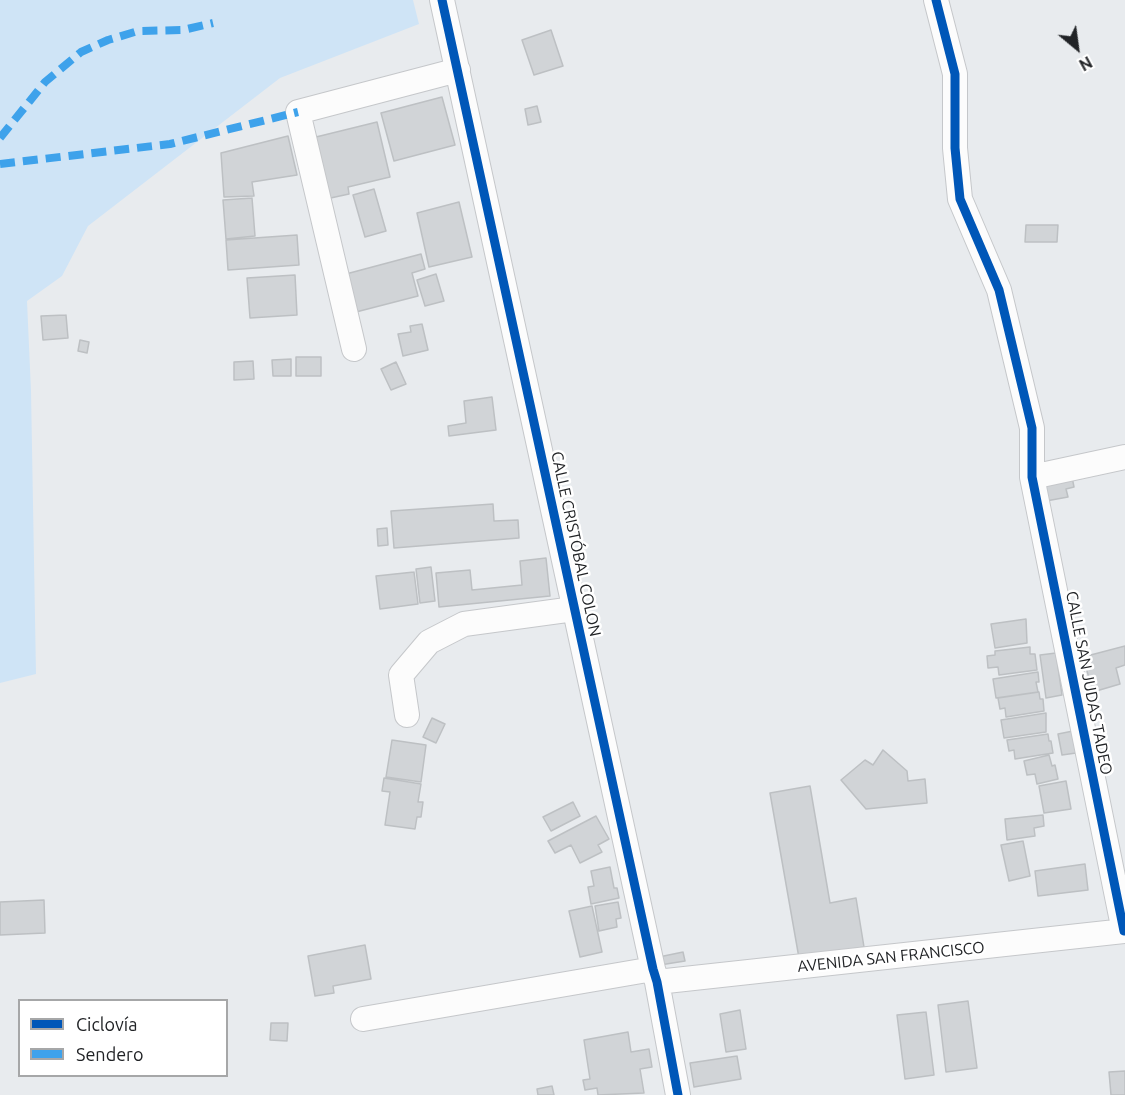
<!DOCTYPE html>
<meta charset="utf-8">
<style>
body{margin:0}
#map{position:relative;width:1125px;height:1095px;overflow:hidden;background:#e8ebee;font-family:Ubuntu,sans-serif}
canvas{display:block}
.legend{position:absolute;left:18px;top:999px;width:210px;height:78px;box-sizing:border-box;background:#fff;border:2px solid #a6a7a8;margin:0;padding:8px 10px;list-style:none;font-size:18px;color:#212326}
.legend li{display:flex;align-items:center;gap:12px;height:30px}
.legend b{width:30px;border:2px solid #a6a7a8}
.north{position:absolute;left:1047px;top:18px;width:60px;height:60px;-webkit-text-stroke:4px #fff;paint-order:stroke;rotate:151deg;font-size:16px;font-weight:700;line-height:24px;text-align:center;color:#212326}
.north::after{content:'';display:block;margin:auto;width:21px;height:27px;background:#212326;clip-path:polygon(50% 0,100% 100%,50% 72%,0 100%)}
</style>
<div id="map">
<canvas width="1125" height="1095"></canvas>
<ul class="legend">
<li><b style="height:8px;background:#0057b8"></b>Ciclovía</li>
<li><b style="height:8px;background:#3ea2eb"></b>Sendero</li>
</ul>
<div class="north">N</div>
</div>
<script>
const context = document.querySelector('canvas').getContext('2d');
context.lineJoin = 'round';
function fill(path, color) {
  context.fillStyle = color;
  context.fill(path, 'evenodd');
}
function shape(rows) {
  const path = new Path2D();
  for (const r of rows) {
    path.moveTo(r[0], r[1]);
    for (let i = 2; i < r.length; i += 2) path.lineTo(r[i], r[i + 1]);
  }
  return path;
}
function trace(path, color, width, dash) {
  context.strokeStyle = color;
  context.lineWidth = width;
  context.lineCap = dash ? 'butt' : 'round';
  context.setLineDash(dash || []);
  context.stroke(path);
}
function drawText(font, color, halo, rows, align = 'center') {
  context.font = font + ' Ubuntu,sans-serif';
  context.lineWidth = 5;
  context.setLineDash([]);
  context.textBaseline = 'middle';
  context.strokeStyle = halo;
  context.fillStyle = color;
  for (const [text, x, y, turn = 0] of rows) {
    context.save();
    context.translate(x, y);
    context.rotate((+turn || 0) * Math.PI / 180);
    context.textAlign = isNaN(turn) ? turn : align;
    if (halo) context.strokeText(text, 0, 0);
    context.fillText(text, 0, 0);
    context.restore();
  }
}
const green = shape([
 [0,0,413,0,419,24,280,78,88,226,62,276,27,301,31,391,36,674,0,683]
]);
const building = shape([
 [551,30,563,66,534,75,522,40,551,30],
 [442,97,455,145,394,161,381,113,442,97],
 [537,106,541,122,528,125,525,109,537,106],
 [377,122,390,177,348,187,349,194,326,199,312,138,377,122],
 [288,136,297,175,252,182,254,196,224,197,221,153,288,136],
 [374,189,386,231,365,237,353,195,374,189],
 [252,198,255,236,226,239,223,200,252,198],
 [459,202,472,257,429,267,417,213,459,202],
 [1026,225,1058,225,1057,242,1025,242,1026,225],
 [297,235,299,265,228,270,226,240,297,235],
 [421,254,425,269,412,273,418,296,356,312,346,274,421,254],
 [436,274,444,301,425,306,417,280,436,274],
 [295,275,297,315,250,318,247,278,295,275],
 [66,315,68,338,43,340,41,316,66,315],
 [422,324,428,350,403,356,398,334,411,332,410,326,422,324],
 [80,340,89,342,87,353,78,351,80,340],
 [296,357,321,357,321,376,296,376,296,357],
 [291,359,291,376,273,376,272,360,291,359],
 [253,361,254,379,234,380,234,362,253,361],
 [396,362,406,384,391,390,381,369,396,362],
 [492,397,496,430,449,436,448,426,466,423,464,401,492,397],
 [1072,477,1074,487,1066,489,1068,497,1046,501,1042,484,1072,477],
 [493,504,494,521,518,520,519,538,394,548,391,511,493,504],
 [387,528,388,545,378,546,377,529,387,528],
 [546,558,550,596,439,607,436,573,470,570,472,590,522,585,520,561,546,558],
 [431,567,435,601,420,603,416,569,431,567],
 [414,572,418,604,380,609,376,576,414,572],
 [1026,619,1027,643,995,648,991,624,1026,619],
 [1125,646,1125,665,1116,668,1120,684,1093,692,1083,657,1125,646],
 [1030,647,1030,654,1035,654,1037,670,999,675,998,667,988,668,987,656,995,655,995,651,1030,647],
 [1056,653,1062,695,1046,698,1040,655,1056,653],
 [1038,672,1039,682,1036,682,1038,692,996,698,993,679,1038,672],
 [1039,692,1040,699,1043,699,1044,711,1006,717,1005,708,1000,709,998,698,1039,692],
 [1046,713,1046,732,1004,738,1001,720,1046,713],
 [432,718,445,724,436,743,423,737,432,718],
 [1073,731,1076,753,1062,755,1058,734,1073,731],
 [1048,734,1049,741,1051,741,1053,753,1015,759,1014,750,1009,751,1007,740,1048,734],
 [392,740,426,745,421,782,386,777,392,740],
 [883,750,907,771,908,781,925,779,927,803,866,809,841,780,865,760,873,765,883,750],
 [1049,755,1052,766,1055,765,1058,779,1037,784,1035,774,1027,775,1024,761,1049,755],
 [384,778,421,784,418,802,423,802,421,817,417,817,415,829,385,825,390,792,382,791,384,778],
 [1066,781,1071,809,1044,813,1039,786,1066,781],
 [810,786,830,903,856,898,864,947,799,958,770,793,810,786],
 [573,802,580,816,551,831,543,817,573,802],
 [1043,815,1044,826,1034,828,1035,836,1007,840,1005,819,1043,815],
 [596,816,609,839,598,845,602,852,580,863,571,845,555,853,548,841,596,816],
 [1023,841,1030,876,1009,881,1001,845,1023,841],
 [1085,864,1088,890,1038,896,1035,871,1085,864],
 [610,867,614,888,617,888,619,898,591,904,588,887,594,886,591,871,610,867],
 [44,900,45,933,0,935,0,902,44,900],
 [618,902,621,918,616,919,617,927,599,931,595,906,618,902],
 [592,906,602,952,580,957,569,911,592,906],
 [365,945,371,979,333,986,334,993,315,996,308,956,365,945],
 [683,952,685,961,660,965,659,957,683,952],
 [968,1001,977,1068,946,1072,938,1005,968,1001],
 [740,1010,746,1049,726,1052,720,1014,740,1010],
 [926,1012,934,1075,905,1079,897,1015,926,1012],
 [271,1023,288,1023,287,1041,270,1040,271,1023],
 [628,1032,631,1052,649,1049,652,1067,640,1069,644,1093,598,1095,597,1088,585,1090,583,1080,590,1079,584,1040,628,1032],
 [737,1056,741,1079,694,1087,690,1063,737,1056],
 [1125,1071,1125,1095,1111,1095,1109,1072,1125,1071],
 [552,1086,554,1095,538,1095,537,1089,552,1086]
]);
const minor = shape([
 [442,0,653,969,657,982,678,1095],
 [936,0,955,74,955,148,960,199,999,290,1032,428,1032,477,1124,931],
 [354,349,298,112,458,70],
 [1032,477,1125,457],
 [407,715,401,675,429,642,464,624,574,609],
 [657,982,1125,931],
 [363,1019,653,969]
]);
const quiet = shape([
 [0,138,45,82,81,52,108,40,138,31,183,30,213,23],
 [0,164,170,144,298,112]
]);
const cycleway = shape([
 [442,0,653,969,657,982,678,1095],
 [936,0,955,74,955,148,960,199,999,290,1032,428,1032,477,1124,931]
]);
const streetNames = [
 ["CALLE CRISTÓBAL COLON",576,544,78],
 ["CALLE SAN JUDAS TADEO",1089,683,79],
 ["AVENIDA SAN FRANCISCO",891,957,-6]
];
fill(green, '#cfe4f6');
fill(building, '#d1d4d7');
trace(building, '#bdc0c3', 1.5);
trace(minor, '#c5c7ca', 26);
trace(minor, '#fcfcfc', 24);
trace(quiet, '#3ea2eb', 8, [15, 8]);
trace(cycleway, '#0057b8', 9);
drawText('16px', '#212326', '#fff', streetNames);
</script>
